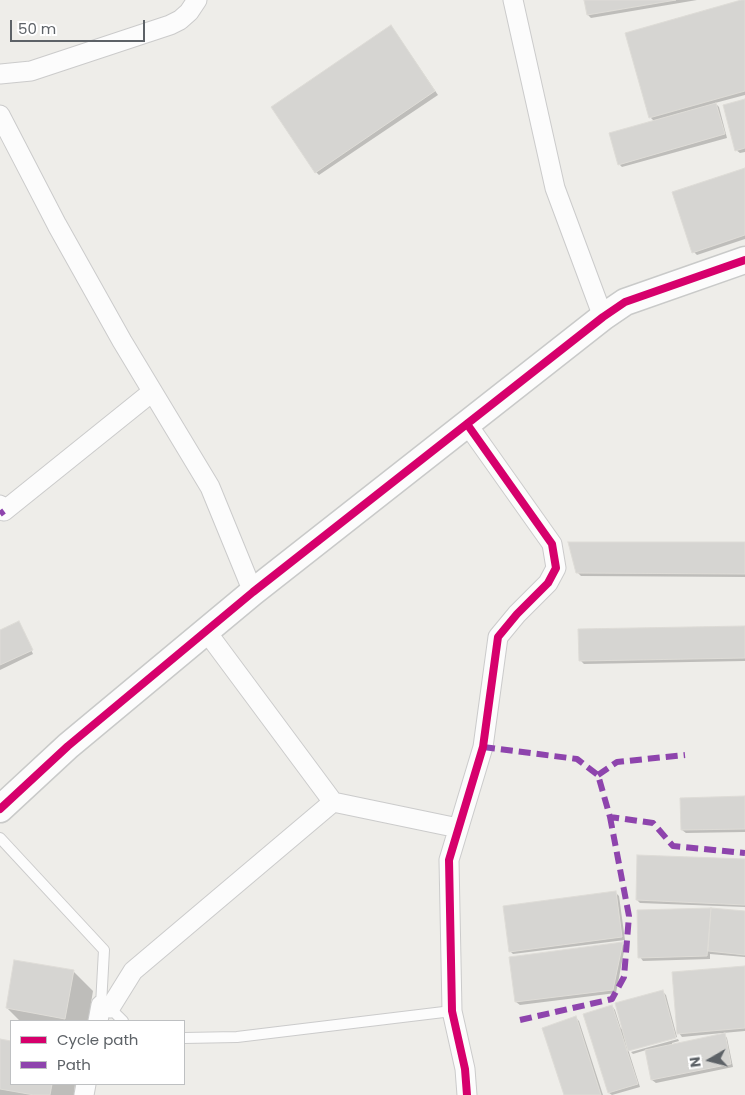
<!DOCTYPE html>
<style>
body{margin:0}
#map{position:relative;width:745px;height:1095px;overflow:hidden;background:#eeede9;font-family:Poppins,sans-serif}
canvas{display:block}
.legend{position:absolute;left:10px;top:1020px;width:175px;height:65px;box-sizing:border-box;background:#fff;border:1px solid #bec0c2;margin:0;padding:6px 9px;list-style:none;font-size:15px;color:#5d6267}
.legend li{display:flex;align-items:center;gap:10px;height:25px}
.legend b{width:25px;border:1px solid #bec0c2}
.north{position:absolute;left:685px;top:1035px;width:50px;height:50px;-webkit-text-stroke:4px #fff;paint-order:stroke;rotate:262deg;font-size:14px;font-weight:700;line-height:20px;text-align:center;color:#5d6267}
.north::after{content:'';display:block;margin:auto;width:18px;height:22px;background:#5d6267;clip-path:polygon(50% 0,100% 100%,50% 72%,0 100%)}
.scale{position:absolute;left:10px;top:20px;width:135px;height:22px;box-sizing:border-box;border:2px solid #5d6267;border-top:0;padding-left:6px;font-size:15px;line-height:18px;white-space:nowrap;color:#5d6267;-webkit-text-stroke:4px #fff;paint-order:stroke}
</style>
<div id="map">
<canvas width="745" height="1095"></canvas>
<ul class="legend">
<li><b style="height:6px;background:#d6006c"></b>Cycle path</li>
<li><b style="height:6px;background:#8e44ad"></b>Path</li>
</ul>
<div class="north">N</div>
<div class="scale">50 m</div>
</div>
<script>
const context = document.querySelector('canvas').getContext('2d');
context.lineJoin = 'round';
function fill(path, color) {
  context.fillStyle = color;
  context.fill(path, 'evenodd');
}
function shape(rows) {
  const path = new Path2D();
  for (const r of rows) {
    path.moveTo(r[0], r[1]);
    for (let i = 2; i < r.length; i += 2) path.lineTo(r[i], r[i + 1]);
  }
  return path;
}
function trace(path, color, width, dash) {
  context.strokeStyle = color;
  context.lineWidth = width;
  context.lineCap = dash ? 'butt' : 'round';
  context.setLineDash(dash || []);
  context.stroke(path);
}
const shadow = shape([
 [586,0,697,0,591,18,588,15],
 [745,0,745,95,715,103,719,107,727,138,622,167,619,164,654,121,650,117],
 [394,30,438,95,319,175,316,172],
 [745,100,745,152,740,153,736,150],
 [745,169,745,239,697,255,694,252],
 [745,543,745,577,581,576,577,572],
 [19,623,33,654,0,670,0,632],
 [745,627,745,661,584,664,581,661],
 [745,798,745,832,686,833,682,830],
 [745,861,745,907,640,903,637,900],
 [616,893,619,896,625,940,513,954,510,951],
 [711,909,745,912,745,957,710,954,710,959,643,961,640,957,638,911],
 [622,943,625,946,616,993,520,1005,516,1002,511,958],
 [745,967,745,1031,723,1033,727,1038,733,1067,656,1083,652,1080,646,1050,633,1054,631,1052,678,1039,679,1041,672,1043,672,1045,723,1035,722,1033,682,1037,679,1033],
 [73,971,93,991,88,1021,20,1021,7,1008],
 [663,992,666,995,677,1037,630,1050,630,1051,628,1049,640,1087,612,1095,609,1093,584,1015,612,1006,615,1010,621,1029],
 [576,1018,579,1021,603,1095,565,1095],
 [0,1040,11,1042,11,1084,75,1084,74,1095,0,1095]
]);
const building = shape([
 [584,0,676,0,587,15,584,0],
 [741,0,745,0,745,91,649,118,625,33,741,0],
 [391,25,435,91,315,173,271,107,391,25],
 [745,99,745,148,735,151,723,105,745,99],
 [716,103,725,134,618,165,609,133,716,103],
 [745,168,745,235,692,253,672,192,745,168],
 [568,542,745,542,745,574,576,573,568,542],
 [19,621,33,650,0,665,0,630,19,621],
 [745,626,745,658,579,661,578,629,745,626],
 [745,796,745,829,681,830,680,798,745,796],
 [637,855,745,859,745,905,636,900,637,855],
 [616,891,622,937,509,952,503,906,616,891],
 [711,908,745,911,745,955,708,951,711,908],
 [711,908,707,956,638,958,637,910,711,908],
 [623,942,613,990,515,1002,509,957,623,942],
 [14,960,74,970,65,1019,6,1008,14,960],
 [745,966,745,1028,677,1034,672,972,745,966],
 [663,990,676,1038,628,1051,615,1003,663,990],
 [612,1005,638,1084,608,1093,583,1014,612,1005],
 [576,1016,601,1095,564,1095,542,1028,576,1016],
 [725,1033,731,1064,651,1080,645,1050,725,1033],
 [0,1039,11,1041,11,1084,52,1084,50,1095,34,1095,0,1089,0,1039]
]);
const lane = shape([
 [0,838,104,950,101,1005,110,1008,123,1021],
 [184,1038,237,1037,452,1011]
]);
const street = shape([
 [513,0,555,188,603,317],
 [0,74,31,71,170,25,180,20,189,12,197,0],
 [0,115,57,225,122,341,210,487,253,592],
 [0,505,4,511,152,392],
 [206,631,333,802,458,828],
 [110,1008,133,971,333,802],
 [98,1021,101,1005],
 [84,1095,86,1084],
 [467,1095,465,1069,452,1011,449,860,483,747,498,637,517,614,548,583,556,568,552,544,467,424]
]);
const secondary = shape([
 [0,809,68,746,253,592,603,317,625,302,745,260]
]);
const quiet = shape([
 [0,514,4,511],
 [483,747,577,759,598,775,610,817,653,823,673,846,745,853],
 [598,775,617,762,685,755],
 [520,1020,612,999,624,977,629,916,610,817]
]);
const cycleway = shape([
 [0,809,68,746,253,592,603,317,625,302,745,260],
 [467,1095,465,1069,452,1011,449,860,483,747,498,637,517,614,548,583,556,568,552,544,467,424]
]);
fill(shadow, '#0003');
fill(building, '#d6d5d2');
trace(building, '#dedcd7', 1);
trace(lane, '#cbcbcb', 12);
trace(street, '#cbcbcb', 21);
trace(secondary, '#c9cac9', 29);
trace(lane, '#fcfcfc', 10);
trace(street, '#fcfcfc', 19);
trace(secondary, '#fcfcfc', 26);
trace(quiet, '#8e44ad', 6, [12, 6]);
trace(cycleway, '#d6006c', 8);
</script>
